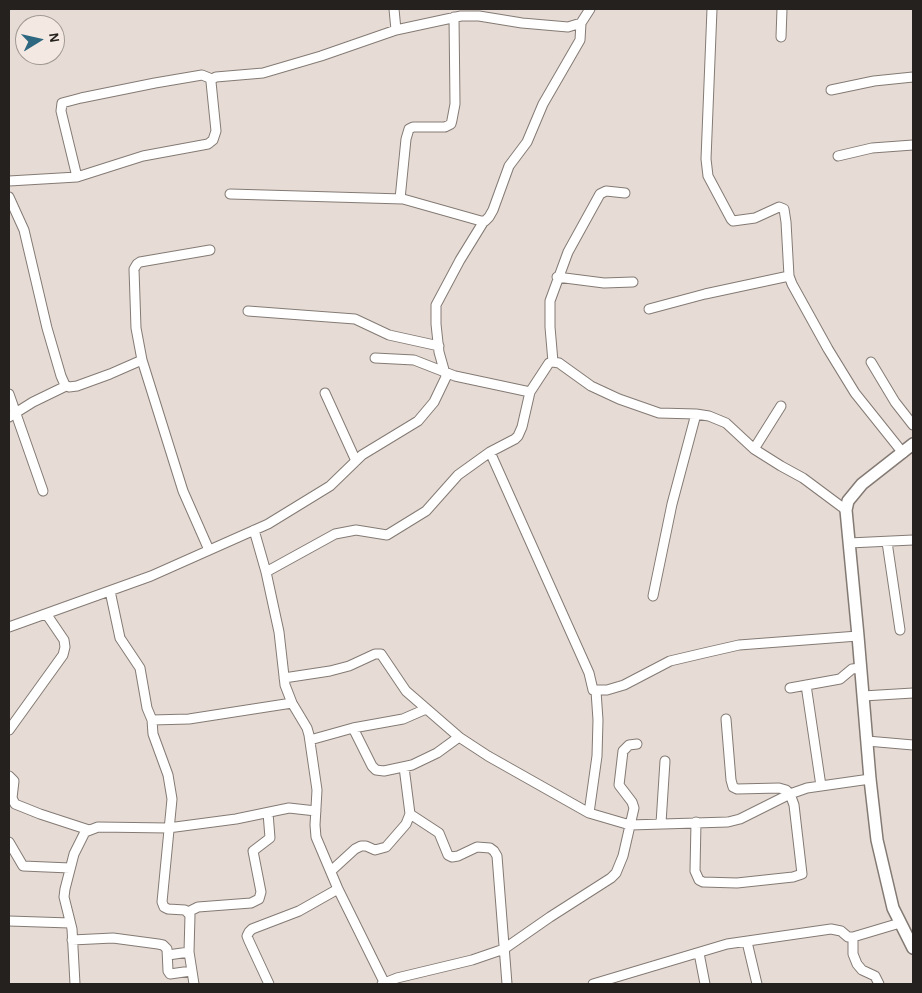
<!DOCTYPE html>
<style>
body{margin:0}
#map{position:relative;width:922px;height:993px;overflow:hidden;background:#e6dcd5;font-family:"Alegreya Sans",sans-serif}
canvas{display:block}
.frame{position:absolute;inset:0;border:10px solid #25211e;pointer-events:none}
.north{position:absolute;left:15px;top:15px;width:50px;height:50px;box-sizing:border-box;background:#f4e9e2;border:1px solid #a19994;border-radius:50%;rotate:81deg;font-size:14px;font-weight:700;line-height:20px;text-align:center;color:#25211e}
.north::after{content:'';display:block;margin:auto;width:18px;height:22px;background:#2e6880;clip-path:polygon(50% 0,100% 100%,50% 72%,0 100%)}
</style>
<div id="map">
<canvas width="922" height="993"></canvas>
<div class="frame"></div>
<div class="north">N</div>
</div>
<script>
const context = document.querySelector('canvas').getContext('2d');
context.lineJoin = 'round';
function shape(rows) {
  const path = new Path2D();
  for (const r of rows) {
    path.moveTo(r[0], r[1]);
    for (let i = 2; i < r.length; i += 2) path.lineTo(r[i], r[i + 1]);
  }
  return path;
}
function trace(path, color, width, dash) {
  context.strokeStyle = color;
  context.lineWidth = width;
  context.lineCap = dash ? 'butt' : 'round';
  context.setLineDash(dash || []);
  context.stroke(path);
}
const minor = shape([
 [394,9,396,30],
 [712,9,706,159,708,176,731,219,733,221,755,218,779,207,784,209,786,222,789,276,792,284,828,349,855,393,903,453],
 [781,37,782,9],
 [831,90,874,81,913,77],
 [838,156,872,148,913,145],
 [77,177,61,111,62,103,81,98,155,83,202,75,212,79],
 [9,181,77,177,143,156,208,144,213,140,216,131,211,82,212,79,216,77,263,73,321,56,396,30,461,16,479,16,522,23,568,27,581,23,590,9],
 [230,194,403,199,481,221,485,221,489,217,493,210,509,166,527,142,543,104,580,40,581,23],
 [9,197,24,230,47,328,61,376,65,385,69,387,77,386,110,374,142,360],
 [400,199,406,139,409,129,413,127,445,127,451,124,452,120,455,104,454,17],
 [557,277,604,283,633,282],
 [649,309,705,294,789,276],
 [248,311,355,319,389,335,439,346],
 [375,358,414,360,455,376,530,392],
 [553,362,550,327,550,301,568,252,600,194,606,191,625,193],
 [871,362,895,402,913,425],
 [325,393,356,461],
 [9,394,43,491],
 [9,417,33,402,66,386],
 [754,449,781,406],
 [490,452,589,673,593,690,607,690,624,685,670,661,704,653,739,645,858,636],
 [254,530,266,572,279,632,285,685,292,703,307,728,309,735,317,790,315,825,316,837,338,889,385,984],
 [887,542,900,630],
 [849,543,913,540],
 [209,550,183,491,142,360,136,328,134,269,137,264,140,262,210,250],
 [266,572,335,534,356,530,387,535,426,511,458,475,490,452,515,439,518,436,522,427,530,392,549,363,553,362,559,363,591,386,619,399,659,413,696,414,709,416,726,423,754,449,781,466,803,478,846,510],
 [110,591,120,638,140,668,147,708,152,720,189,719,292,703],
 [653,596,672,504,696,414],
 [9,627,151,576,268,524,330,486,362,455,418,421,434,402,446,377,439,352,436,324,436,305,460,260,484,221],
 [284,678,330,671,349,666,375,654,381,654,406,691,459,737],
 [806,685,821,786],
 [790,688,840,679,852,669,861,668],
 [863,696,913,693],
 [152,720,153,734,168,775,172,799,162,902,164,907,168,909,185,910,190,915,189,952,194,984],
 [353,728,372,766,376,770,384,771,412,765,437,753,459,737,488,756,589,813,630,825,728,822,740,819,790,794,807,788,870,779],
 [9,730,63,655,65,647,64,640,47,615],
 [310,740,353,728,403,719,426,709],
 [867,741,913,745],
 [9,776,14,781,12,798,15,804,40,814,89,830],
 [589,813,597,756,598,720,596,691],
 [410,814,439,833,448,855,452,857,458,856,477,847,490,848,494,851,497,856,507,984],
 [696,822,695,871,699,880,703,882,737,883,793,877,802,874,794,805,790,794,786,790,779,788,737,789,733,787,731,780,726,719],
 [661,823,665,761],
 [9,842,23,866,70,868],
 [331,871,355,849,361,846,366,846,375,850,386,847,406,824,410,814,404,767],
 [188,912,198,907,251,903,259,899,261,892,253,851,270,838,268,813],
 [9,921,70,923],
 [853,937,853,954,857,964,862,970,875,976,879,984],
 [72,940,113,938,158,944,163,945,167,949,168,971,170,974,191,971],
 [747,942,757,984],
 [699,953,705,984],
 [168,955,189,952],
 [75,984,72,929,64,897,65,889,74,854,85,832,98,827,168,828,236,819,289,808,316,811],
 [269,984,249,941,247,936,249,932,252,929,299,911,338,889],
 [382,984,397,978,472,960,504,949,550,917,611,878,616,873,623,856,634,808,632,802,619,785,623,751,629,745,637,744],
 [593,984,727,944,831,929,841,931,848,937,853,937,900,923]
]);
const tertiary = shape([
 [913,444,862,484,848,501,846,510,858,636,870,779,877,840,893,908,913,948]
]);
trace(minor, '#847a74', 11);
trace(tertiary, '#847a74', 14);
trace(minor, '#fff', 9);
trace(tertiary, '#fff', 11);
</script>
